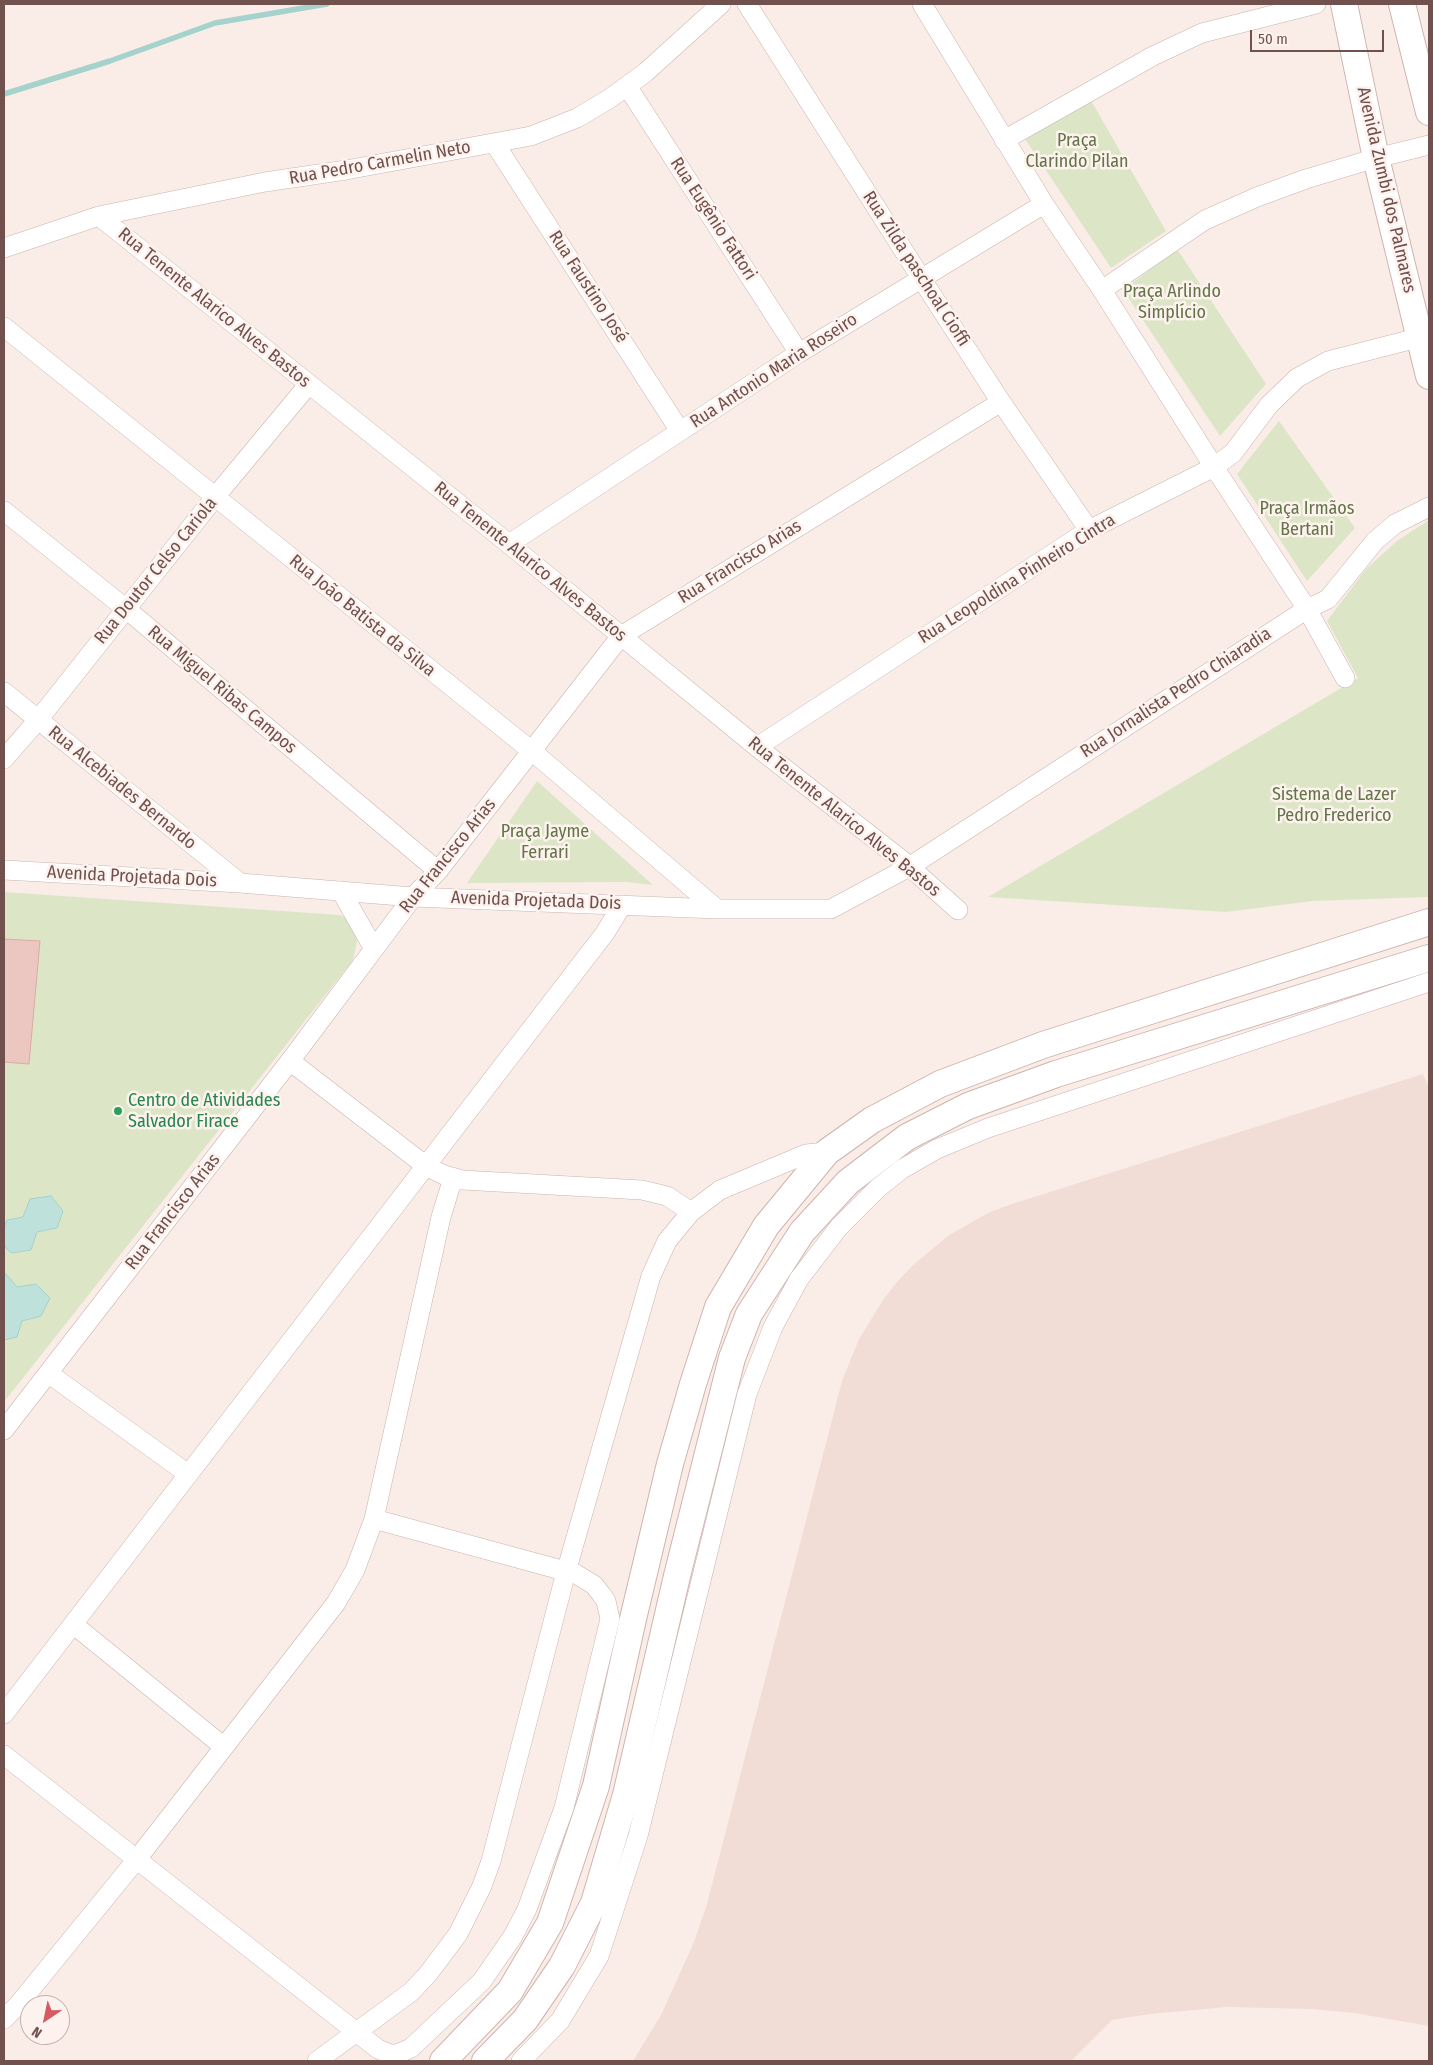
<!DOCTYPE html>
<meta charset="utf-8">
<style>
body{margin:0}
#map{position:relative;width:1433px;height:2065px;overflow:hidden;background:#faede7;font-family:"Fira Sans Condensed",sans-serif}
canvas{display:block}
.frame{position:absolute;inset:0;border:5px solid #70514e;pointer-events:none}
.north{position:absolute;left:20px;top:1995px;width:50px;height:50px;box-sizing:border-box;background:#fdf2ed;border:1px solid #c5b2ad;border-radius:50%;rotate:214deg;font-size:14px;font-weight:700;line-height:20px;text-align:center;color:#70514e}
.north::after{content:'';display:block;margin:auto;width:18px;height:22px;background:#d55a62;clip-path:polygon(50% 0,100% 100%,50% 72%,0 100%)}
.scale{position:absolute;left:1250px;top:30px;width:134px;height:22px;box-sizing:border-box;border:2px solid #70514e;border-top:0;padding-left:6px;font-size:15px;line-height:18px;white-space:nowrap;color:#70514e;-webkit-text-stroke:4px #fdf2ed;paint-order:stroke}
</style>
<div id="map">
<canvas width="1433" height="2065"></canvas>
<div class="frame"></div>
<div class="north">N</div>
<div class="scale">50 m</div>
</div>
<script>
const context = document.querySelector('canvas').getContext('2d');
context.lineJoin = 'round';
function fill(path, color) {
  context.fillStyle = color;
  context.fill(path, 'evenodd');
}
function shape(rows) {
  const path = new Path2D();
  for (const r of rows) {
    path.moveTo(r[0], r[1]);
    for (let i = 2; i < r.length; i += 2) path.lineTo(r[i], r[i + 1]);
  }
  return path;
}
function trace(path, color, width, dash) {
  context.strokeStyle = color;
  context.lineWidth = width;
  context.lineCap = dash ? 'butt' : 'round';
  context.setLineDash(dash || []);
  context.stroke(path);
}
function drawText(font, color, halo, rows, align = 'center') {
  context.font = font + ' "Fira Sans Condensed",sans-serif';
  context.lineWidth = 5;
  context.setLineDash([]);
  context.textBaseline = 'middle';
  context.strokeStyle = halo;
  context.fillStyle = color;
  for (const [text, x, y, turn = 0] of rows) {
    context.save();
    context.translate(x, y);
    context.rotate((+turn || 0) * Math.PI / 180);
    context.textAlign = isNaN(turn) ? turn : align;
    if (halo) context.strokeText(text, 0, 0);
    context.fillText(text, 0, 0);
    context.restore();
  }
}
const residential = shape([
 [1423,1074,1429,1088,1429,2026,1354,2013,1311,2009,1228,2007,1150,2014,1112,2020,1071,2061,633,2061,662,2013,694,1942,707,1904,842,1381,859,1339,883,1300,897,1282,913,1265,949,1235,990,1212,1012,1204]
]);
const green = shape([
 [1089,97,1166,231,1111,268,1025,139],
 [1177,249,1266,384,1220,436,1123,290],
 [1279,421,1355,528,1307,581,1237,474],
 [1429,520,1429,897,1313,901,1226,912,988,897,1358,678,1327,621,1366,569,1397,541],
 [537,781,653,885,627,882,467,883],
 [4,892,340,915,353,922,358,937,353,960,4,1402]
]);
const water = shape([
 [51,1196,63,1211,57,1228,37,1232,31,1250,11,1253,4,1246,4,1228,7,1220,23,1217,30,1199,51,1196],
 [6,1274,17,1287,36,1284,50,1298,41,1316,22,1321,17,1337,4,1340,4,1275,6,1274]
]);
const stream = shape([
 [4,94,110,61,215,23,327,4]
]);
const building = shape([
 [4,939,40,941,29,1064,4,1062,4,939]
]);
const street = shape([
 [747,4,921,278,1001,402,1089,530],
 [922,4,1044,204,1102,290,1214,467,1307,609,1345,678],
 [627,86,799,353],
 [1004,140,1153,56,1202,33,1316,4],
 [495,144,680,431],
 [99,216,509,544,757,747,903,861,958,910],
 [4,248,99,216,162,203,265,182,346,170,531,136,577,118,609,99,646,72,721,4],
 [1102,290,1205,220,1257,197,1306,179,1376,158,1429,145],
 [4,327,533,752,717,909],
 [4,511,125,608,438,871],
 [509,544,799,353,1044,204],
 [4,692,240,883],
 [757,747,1089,530,1214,467,1233,453,1269,405,1297,378,1328,361,1429,335],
 [4,759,38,720,215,497,309,384],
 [4,870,240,883,413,897,717,909,831,909,909,867,1307,609,1328,599,1375,541,1395,524,1429,507],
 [341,891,374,949],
 [290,1061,426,1166,444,1175,462,1180,642,1190,667,1196,691,1212],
 [48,1373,188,1474],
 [4,1430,290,1061,413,897,438,871,621,636,1001,402],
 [73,1624,224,1747],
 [4,1714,605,933,622,905],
 [4,1755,378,2049,390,2054,397,2054,411,2048,482,1981,513,1936,527,1909,564,1808,610,1619,606,1601,601,1594,594,1585,576,1574,374,1519],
 [4,2019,18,2005,137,1859,336,1603,355,1570,374,1519,441,1217,453,1178],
 [317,2061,411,1992,428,1974,458,1934,482,1886,491,1861,566,1572,651,1276,667,1241,691,1212,720,1190,806,1154,827,1152],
 [521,2061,560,2021,599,1956,638,1836,747,1394,773,1327,799,1279,839,1227,878,1188,902,1169,937,1149,988,1128,1429,982]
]);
const secondary = shape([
 [1344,4,1376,158,1429,376],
 [1402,4,1429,112],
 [443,2061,510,1991,550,1923,596,1786,633,1619,670,1464,693,1384,718,1307,766,1226,827,1152,872,1120,940,1084,1043,1045,1429,922],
 [485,2061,525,2020,562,1966,594,1903,626,1795,677,1576,732,1358,749,1314,802,1232,848,1182,907,1137,968,1106,1056,1074,1429,958]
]);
const markers = [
 [118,1111,5,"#2e9e5b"]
];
const parkNames = [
 ["Praça",1077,141],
 ["Clarindo Pilan",1077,162],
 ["Praça Arlindo",1172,292],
 ["Simplício",1172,313],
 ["Praça Irmãos",1307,509],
 ["Bertani",1307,530],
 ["Sistema de Lazer",1334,795],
 ["Pedro Frederico",1334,816],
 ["Praça Jayme",545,832],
 ["Ferrari",545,853]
];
const streetNames = [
 ["Rua Pedro Carmelin Neto",380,163,-10],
 ["Avenida Zumbi dos Palmares",1386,190,77],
 ["Rua Eugênio Fattori",713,219,57],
 ["Rua Zilda paschoal Cioffi",916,269,57],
 ["Rua Faustino José",588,287,57],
 ["Rua Tenente Alarico Alves Bastos",214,308,39],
 ["Rua Antonio Maria Roseiro",774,371,-33],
 ["Rua Tenente Alarico Alves Bastos",530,562,39],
 ["Rua Francisco Arias",740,562,-32],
 ["Rua Doutor Celso Cariola",156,571,-51],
 ["Rua Leopoldina Pinheiro Cintra",1017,579,-32],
 ["Rua João Batista da Silva",362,616,39],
 ["Rua Miguel Ribas Campos",222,690,40],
 ["Rua Jornalista Pedro Chiaradia",1176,693,-33],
 ["Rua Alcebiades Bernardo",122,788,39],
 ["Rua Tenente Alarico Alves Bastos",844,817,39],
 ["Rua Francisco Arias",448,856,-51],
 ["Avenida Projetada Dois",132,877,3],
 ["Avenida Projetada Dois",536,901,2],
 ["Rua Francisco Arias",173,1212,-52]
];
const leisureNames = [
 ["Centro de Atividades",128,1101],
 ["Salvador Firace",128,1122]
];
fill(residential, '#f1ddd6');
fill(green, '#dce6c7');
fill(water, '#bee1dc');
trace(water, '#a5d2cc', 1);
trace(stream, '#a5d2cc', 5.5);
fill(building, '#ecc7c2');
trace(building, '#ddaaa4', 1);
trace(street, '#cab3ae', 20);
trace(secondary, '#cfb4af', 28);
trace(street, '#fff', 19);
trace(secondary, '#fff', 26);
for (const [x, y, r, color] of markers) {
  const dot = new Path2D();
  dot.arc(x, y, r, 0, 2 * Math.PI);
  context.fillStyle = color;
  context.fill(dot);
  trace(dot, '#fdf2ed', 2);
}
drawText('18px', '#627548', '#fdf2ed', parkNames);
drawText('18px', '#70514e', '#fdf2ed', streetNames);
drawText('18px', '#27864d', '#fdf2ed', leisureNames, 'left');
</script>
